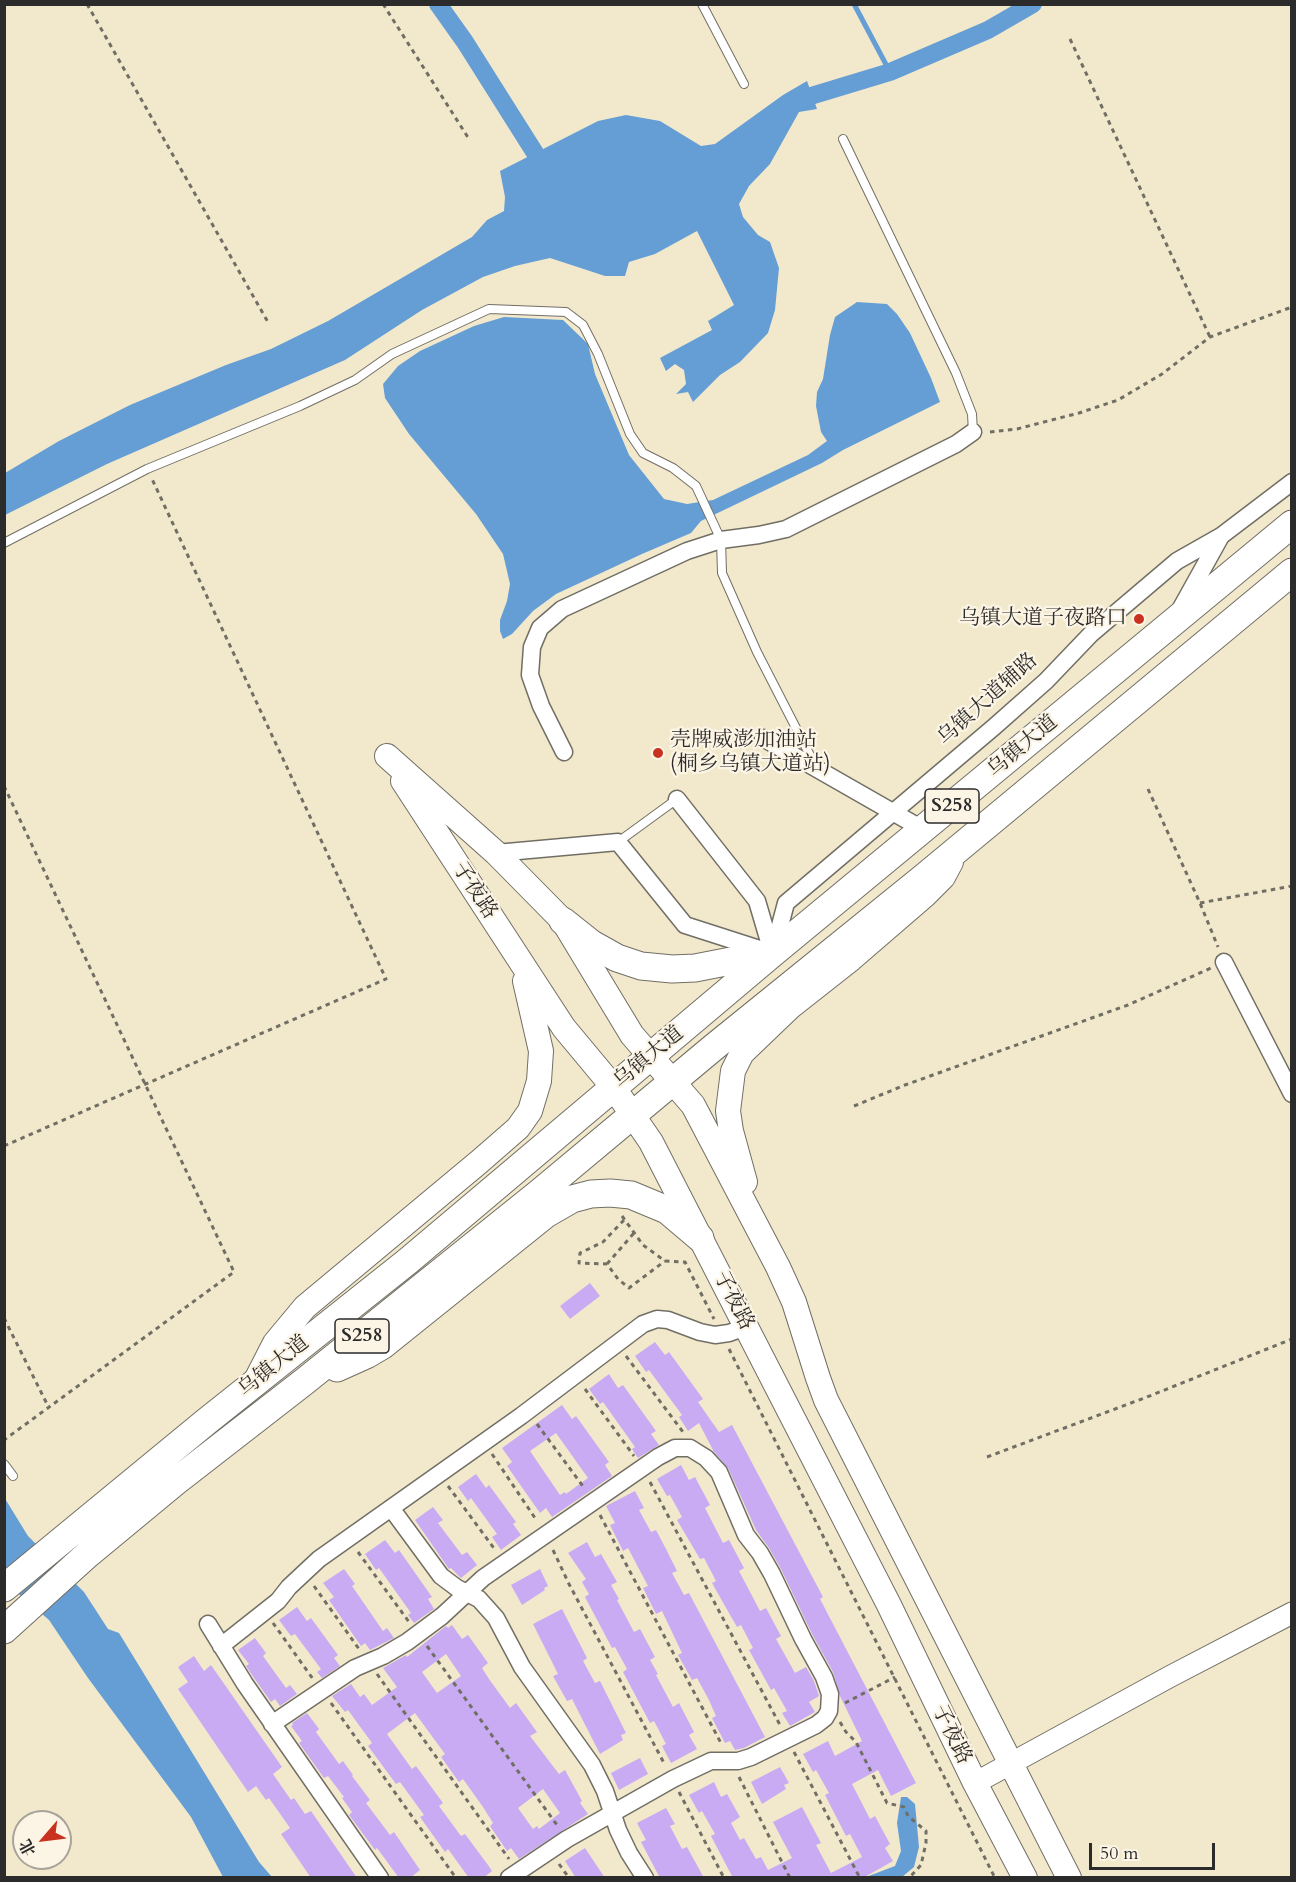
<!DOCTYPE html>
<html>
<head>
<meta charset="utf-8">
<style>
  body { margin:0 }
  #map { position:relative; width:1296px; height:1882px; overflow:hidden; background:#f2e9cd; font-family:Cardo,"Noto Serif SC",serif }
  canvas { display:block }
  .frame { position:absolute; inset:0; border:6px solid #2b2b2b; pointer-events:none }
  .north { position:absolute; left:12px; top:1810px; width:60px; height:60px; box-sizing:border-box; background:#fcf5e5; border:2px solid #a8a49b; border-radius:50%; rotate:242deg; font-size:16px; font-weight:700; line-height:24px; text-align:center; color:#2b2b2b }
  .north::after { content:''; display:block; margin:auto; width:21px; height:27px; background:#c8321e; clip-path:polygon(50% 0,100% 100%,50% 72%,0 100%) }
  .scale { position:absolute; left:1089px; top:1843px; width:126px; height:27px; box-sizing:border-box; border:3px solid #2b2b2b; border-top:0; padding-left:8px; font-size:18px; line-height:21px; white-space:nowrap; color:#2b2b2b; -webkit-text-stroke:4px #fcf5e5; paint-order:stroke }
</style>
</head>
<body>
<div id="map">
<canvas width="1296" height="1882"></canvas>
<div class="frame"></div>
<div class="north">北</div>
<div class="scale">50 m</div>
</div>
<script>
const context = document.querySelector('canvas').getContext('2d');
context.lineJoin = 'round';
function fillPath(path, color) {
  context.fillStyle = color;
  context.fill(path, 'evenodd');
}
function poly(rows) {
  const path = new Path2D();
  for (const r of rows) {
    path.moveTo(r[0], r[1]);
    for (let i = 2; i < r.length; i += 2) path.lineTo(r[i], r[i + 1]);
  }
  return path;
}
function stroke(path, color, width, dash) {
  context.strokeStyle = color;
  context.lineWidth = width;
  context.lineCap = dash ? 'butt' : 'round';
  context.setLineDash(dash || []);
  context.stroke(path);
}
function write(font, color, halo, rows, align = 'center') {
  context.font = font + ' Cardo,"Noto Serif SC",serif';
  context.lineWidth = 4.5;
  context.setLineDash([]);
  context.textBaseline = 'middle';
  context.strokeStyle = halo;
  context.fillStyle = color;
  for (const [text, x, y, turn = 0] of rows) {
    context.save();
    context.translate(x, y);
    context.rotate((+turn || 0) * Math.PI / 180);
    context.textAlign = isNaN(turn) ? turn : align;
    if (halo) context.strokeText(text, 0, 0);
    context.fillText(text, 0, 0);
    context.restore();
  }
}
fillPath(poly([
  [807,81,817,109,799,112,770,164,749,186,739,204,743,217,758,235,770,242,779,268,775,310,768,333,740,362,720,375,693,402,688,392,676,394,686,384,684,370,675,364,666,371,660,358,712,330,708,321,734,305,697,231,655,254,629,262,625,276,605,276,550,258,515,266,483,277,422,310,345,360,107,464,5,515,5,473,59,441,130,405,226,365,271,349,328,321,472,237,487,220,504,211,505,197,500,171,598,121,626,115,660,121,701,146,715,144,783,95],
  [857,302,887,304,897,314,910,333,931,378,940,402,843,450,822,463,701,521,691,533,642,554,556,594,533,611,512,634,503,639,500,631,500,620,507,601,510,584,503,554,476,514,409,434,385,398,383,384,398,366,420,351,474,326,504,317,563,320,588,344,595,374,629,455,664,499,687,504,713,500,808,455,827,441,821,432,816,406,817,392,823,379,830,335,835,317],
  [4,1497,28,1536,84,1592,108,1629,119,1633,259,1862,272,1877,223,1877,191,1817,88,1678,49,1620,5,1582],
  [901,1797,907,1797,915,1804,919,1847,914,1867,902,1877,866,1877,895,1866,901,1851,897,1823]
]), '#659ed4');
stroke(poly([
  [854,4,890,72]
]), '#659ed4', 5);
stroke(poly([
  [438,4,465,42,547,172],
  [791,102,890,72,988,30,1033,4]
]), '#659ed4', 18);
fillPath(poly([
  [590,1283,600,1296,570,1319,560,1306],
  [655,1342,665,1355,669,1352,703,1399,698,1402,719,1432,732,1425,823,1597,820,1599,916,1783,891,1796,878,1770,852,1784,870,1819,875,1816,890,1844,885,1848,893,1861,863,1878,733,1878,711,1836,715,1834,702,1811,699,1813,689,1795,714,1782,721,1797,727,1794,740,1817,731,1823,740,1840,744,1838,756,1859,761,1857,768,1870,792,1858,773,1822,802,1807,821,1843,816,1845,831,1873,862,1857,850,1834,846,1836,825,1795,829,1793,816,1770,813,1772,803,1754,828,1741,835,1756,862,1741,840,1696,833,1672,812,1634,781,1569,769,1548,756,1530,728,1468,714,1452,699,1423,688,1431,679,1417,682,1415,649,1370,646,1372,635,1356],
  [609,1374,618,1388,623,1385,656,1431,651,1434,659,1445,638,1458,632,1449,635,1447,603,1402,600,1404,589,1389],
  [562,1405,572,1419,576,1416,609,1462,605,1465,612,1476,552,1517,546,1508,540,1513,507,1466,512,1462,502,1448],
  [556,1433,588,1478,566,1494,565,1492,560,1495,530,1451],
  [681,1465,689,1480,695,1477,710,1505,705,1508,723,1543,729,1540,744,1568,739,1571,760,1611,766,1608,781,1636,776,1639,795,1673,806,1667,814,1681,819,1696,809,1702,815,1712,790,1726,782,1713,787,1711,774,1688,771,1690,749,1650,753,1648,741,1625,737,1627,721,1599,712,1583,716,1581,704,1558,700,1559,687,1537,677,1520,682,1517,670,1495,667,1496,657,1479],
  [476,1474,486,1488,489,1485,516,1522,513,1524,521,1535,501,1550,492,1537,497,1534,471,1498,468,1501,458,1487],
  [635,1491,644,1508,639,1510,651,1532,656,1530,666,1549,677,1571,672,1573,684,1595,689,1593,765,1737,744,1748,735,1750,730,1741,725,1743,712,1718,716,1716,709,1700,697,1678,692,1680,678,1655,682,1653,662,1611,656,1614,643,1588,648,1586,628,1548,623,1551,610,1525,615,1523,606,1506],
  [433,1507,443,1520,438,1523,462,1555,467,1552,477,1565,461,1578,451,1568,449,1569,415,1520],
  [385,1540,395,1553,399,1550,432,1597,428,1599,434,1609,414,1623,408,1615,411,1613,379,1568,376,1570,365,1554],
  [587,1542,595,1557,601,1554,617,1582,611,1585,619,1599,617,1600,634,1632,640,1629,655,1657,650,1660,658,1674,656,1675,673,1707,679,1703,694,1732,689,1735,697,1749,671,1763,662,1746,666,1744,654,1721,650,1723,623,1672,627,1669,615,1647,612,1648,585,1597,589,1594,582,1582,586,1579,568,1553],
  [344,1569,355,1584,352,1586,383,1631,387,1628,394,1638,370,1650,365,1643,361,1646,329,1600,334,1597,323,1583],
  [540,1569,548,1586,544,1588,545,1590,522,1605,511,1585],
  [297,1607,307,1621,311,1618,338,1655,334,1658,340,1666,322,1678,317,1672,321,1669,295,1634,291,1636,279,1620],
  [562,1609,587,1658,583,1661,595,1683,600,1681,626,1733,621,1735,623,1740,600,1754,572,1699,567,1701,553,1676,558,1674,533,1624],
  [452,1625,462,1639,468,1635,488,1663,482,1668,489,1679,510,1708,516,1703,537,1732,530,1736,559,1774,565,1770,582,1801,580,1803,588,1814,519,1859,511,1848,507,1851,490,1826,493,1823,483,1807,463,1779,459,1782,441,1757,445,1754,415,1713,387,1734,412,1769,416,1766,443,1803,439,1806,461,1836,465,1834,488,1865,492,1871,483,1878,469,1878,448,1849,445,1852,420,1817,424,1815,400,1782,396,1784,368,1746,372,1743,348,1710,345,1712,332,1696,351,1684,360,1697,364,1694,372,1705,397,1687,383,1668,406,1655,407,1657,446,1626,448,1628],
  [446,1654,461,1676,437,1693,422,1672],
  [543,1789,560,1813,539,1829,537,1826,533,1829,518,1808],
  [255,1638,266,1653,263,1656,286,1688,290,1685,297,1694,280,1706,275,1699,271,1702,254,1678,246,1666,249,1664,238,1650],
  [194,1656,204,1671,211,1665,282,1767,273,1774,291,1800,294,1798,305,1814,311,1811,357,1878,311,1878,281,1834,290,1828,269,1798,266,1800,256,1786,248,1792,178,1689,188,1682,178,1667],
  [307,1713,319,1729,316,1732,339,1764,343,1761,353,1775,352,1776,370,1800,366,1803,390,1835,394,1832,420,1870,410,1878,399,1878,377,1848,375,1850,349,1815,352,1812,342,1798,344,1797,328,1776,324,1778,299,1743,302,1741,291,1726,293,1725,292,1723],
  [640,1758,648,1774,619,1790,611,1773],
  [780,1767,789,1783,784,1785,786,1789,762,1804,751,1782],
  [666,1808,675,1824,670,1826,682,1849,687,1847,704,1878,660,1878,641,1842,646,1840,637,1823],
  [585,1848,605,1878,576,1878,565,1861]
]), '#c8abf2');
const service = poly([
  [702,4,744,84],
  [843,139,956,373,972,414,973,432],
  [4,543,147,469,300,406,355,380,392,354,489,309,566,312,583,325,598,354,630,434,643,453,673,468,696,486,721,540,722,573,757,652,815,765],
  [618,842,677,799],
  [4,1464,13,1476]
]);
const minor = poly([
  [1181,608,1221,536],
  [763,738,924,830],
  [564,752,541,706,530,675,532,647,540,628,562,609,687,551,721,540,759,535,786,529,956,444,973,432],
  [677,799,757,901,772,952],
  [496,853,618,842,685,925,766,951],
  [773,952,786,903,994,727,1046,681,1091,634,1177,561,1221,536,1292,482],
  [1224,962,1292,1094],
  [391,1508,441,1576,457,1588,479,1599,496,1618,522,1667,592,1765,605,1791,618,1830,629,1853,645,1878],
  [208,1624,245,1684,380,1878],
  [221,1646,278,1601,289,1587,319,1559,521,1416,643,1324,657,1319,668,1320,700,1332,715,1335,729,1333,746,1327],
  [272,1724,355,1668,383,1656,407,1642,442,1616,483,1578,658,1457,675,1448,690,1448,706,1458,719,1472,746,1535,760,1553,772,1574,803,1639,824,1677,830,1694,829,1711,825,1718,816,1725,751,1757,738,1761,711,1761,673,1779,567,1839,509,1878]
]);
const tertiary = poly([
  [975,1783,1171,1676,1292,1613]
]);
const secondary = poly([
  [387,756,496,853,563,921,632,1035,693,1105,778,1267,794,1302,818,1378,826,1400,1069,1878],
  [403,781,564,1028,614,1088,651,1142,889,1605,975,1783,1025,1878],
  [745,1182,731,1131,728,1111,733,1071,742,1053,790,1007,851,959,924,896,943,877,951,862],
  [255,1382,275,1343,305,1307,479,1162,518,1128,530,1111,539,1081,541,1051,525,981]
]);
const primary = poly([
  [563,921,592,944,617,958,641,966,672,969,695,968,772,953],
  [337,1368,366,1355,383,1345,546,1214,572,1199,591,1194,610,1193,631,1195,667,1210,700,1238],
  [4,1588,207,1421,408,1261,773,953,1292,524],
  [4,1630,88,1554,175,1482,305,1381,539,1193,714,1047,923,878,1292,572]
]);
stroke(service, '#716e64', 10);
stroke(minor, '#716e64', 19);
stroke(tertiary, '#716e64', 23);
stroke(secondary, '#716e64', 26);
stroke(primary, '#716e64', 29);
stroke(poly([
  [87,4,269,324],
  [383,4,469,139],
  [1070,39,1210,337],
  [990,432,1017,429,1079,413,1118,400,1162,374,1210,337,1292,307],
  [4,786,234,1272,4,1440],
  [1148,789,1200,903,1218,947],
  [1200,903,1292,886],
  [854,1106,905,1085,1128,1005,1211,968],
  [4,1146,386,979,152,479],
  [622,1216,643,1245,665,1261,685,1262,714,1319],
  [624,1220,603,1242,580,1253,579,1263,607,1264,618,1279,629,1288,665,1261],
  [607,1264,634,1233],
  [4,1318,49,1408],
  [729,1349,995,1878],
  [626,1356,683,1432],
  [585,1389,634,1456],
  [537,1424,585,1489],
  [492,1454,537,1521],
  [987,1457,1147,1397,1292,1339],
  [650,1482,780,1725],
  [448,1486,496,1551],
  [600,1515,722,1745],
  [553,1550,569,1584,665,1765],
  [358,1552,409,1622],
  [314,1586,359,1649],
  [273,1623,313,1679],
  [427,1646,557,1825],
  [377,1674,509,1859],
  [331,1703,456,1878],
  [845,1703,895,1677],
  [840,1722,846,1732,856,1742,887,1803,904,1807,908,1816,926,1831,926,1843,921,1865,909,1878],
  [794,1752,860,1878],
  [739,1777,790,1878],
  [679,1792,724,1878],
  [559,1864,569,1878]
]), '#716e64', 3, [4.5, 4.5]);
stroke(service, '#fff', 8);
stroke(minor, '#fff', 16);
stroke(tertiary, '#fff', 21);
stroke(secondary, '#fff', 24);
stroke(primary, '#fff', 27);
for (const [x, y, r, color] of [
  [1139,619,6,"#c8321e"],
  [658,753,6,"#c8321e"]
]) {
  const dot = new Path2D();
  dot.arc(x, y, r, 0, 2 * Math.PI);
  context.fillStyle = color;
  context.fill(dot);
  stroke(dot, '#fcf5e5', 2);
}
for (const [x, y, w] of [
  [952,806,54],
  [362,1336,54]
]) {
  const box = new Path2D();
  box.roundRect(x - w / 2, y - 17, w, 34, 4.5);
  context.fillStyle = '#fcf5e5';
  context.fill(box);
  stroke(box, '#2b2b2b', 1.5);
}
write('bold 20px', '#2b2b2b', null, [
  ["S258",952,806],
  ["S258",362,1336]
]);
write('21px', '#2b2b2b', '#fcf5e5', [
  ["乌镇大道子夜路口",1127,619],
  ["壳牌威澎加油站",670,741,"left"],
  ["(桐乡乌镇大道站)",670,765,"left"]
], 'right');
write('21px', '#2b2b2b', '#fcf5e5', [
  ["乌镇大道辅路",988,700,-42],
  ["乌镇大道",1023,747,-40],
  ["子夜路",474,891,57],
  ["乌镇大道",649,1058,-40],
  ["子夜路",733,1301,63],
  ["乌镇大道",274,1367,-39],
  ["子夜路",951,1735,64]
]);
</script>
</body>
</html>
